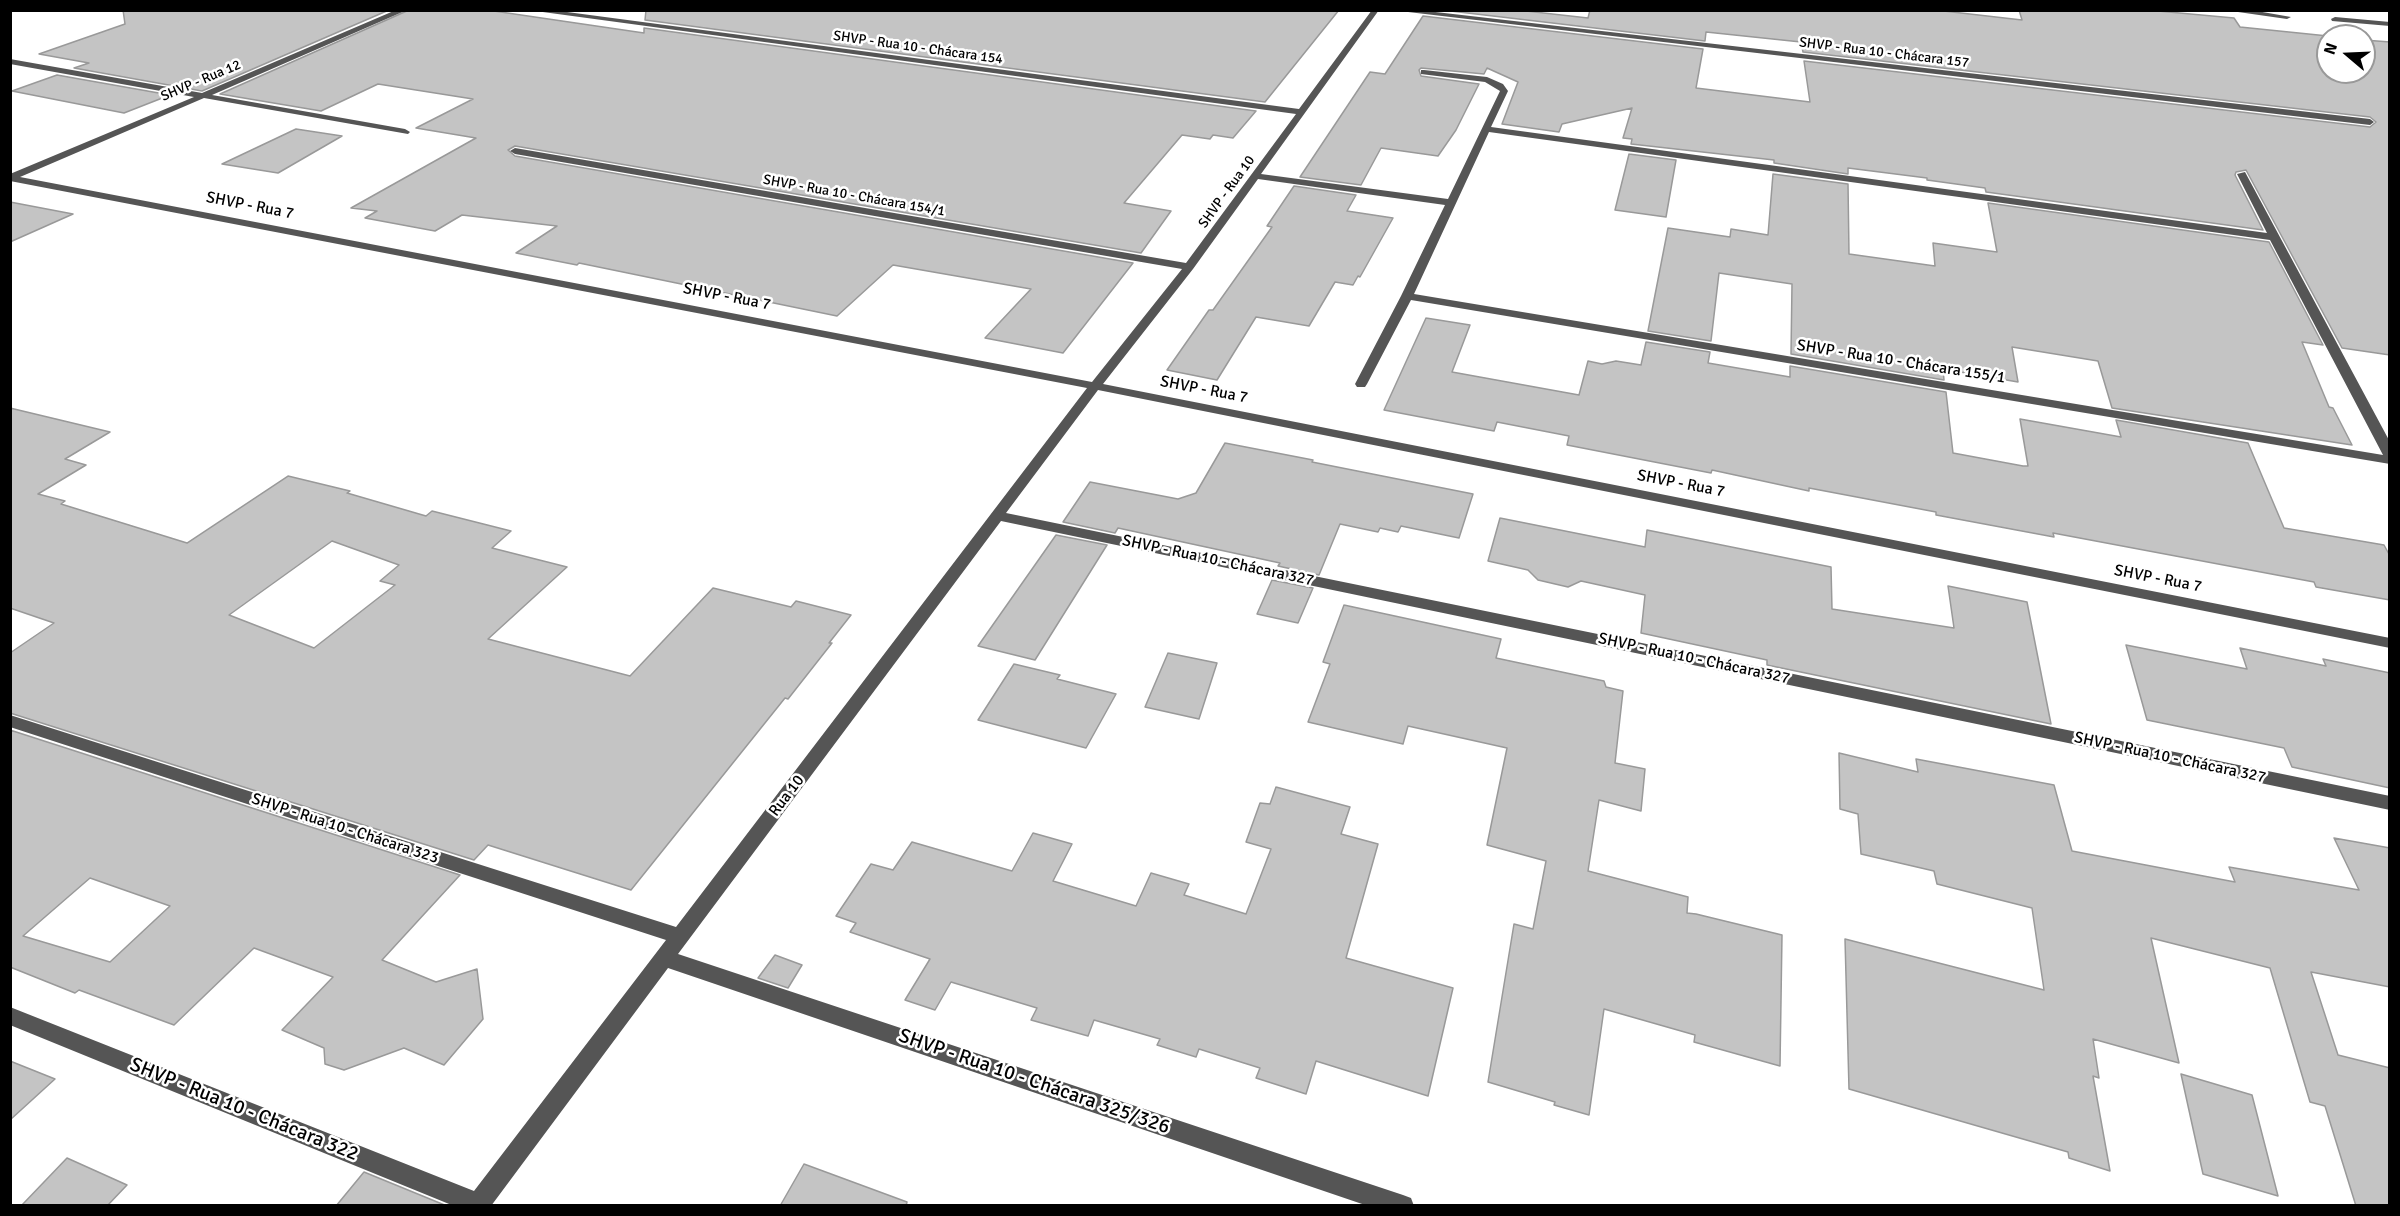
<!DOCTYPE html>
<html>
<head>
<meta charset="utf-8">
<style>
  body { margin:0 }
  #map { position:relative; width:2400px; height:1216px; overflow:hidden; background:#fff; font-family:Signika,sans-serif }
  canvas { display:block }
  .frame { position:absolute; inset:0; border:12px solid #000; pointer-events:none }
  .north { position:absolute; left:2316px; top:24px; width:60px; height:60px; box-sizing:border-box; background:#fff; border:2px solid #999; border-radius:50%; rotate:289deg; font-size:16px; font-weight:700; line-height:24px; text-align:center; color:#000 }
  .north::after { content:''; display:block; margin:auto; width:21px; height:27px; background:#000; clip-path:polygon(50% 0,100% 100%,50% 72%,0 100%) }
</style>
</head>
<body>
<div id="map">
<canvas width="2400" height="1216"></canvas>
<div class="frame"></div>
<div class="north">N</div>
</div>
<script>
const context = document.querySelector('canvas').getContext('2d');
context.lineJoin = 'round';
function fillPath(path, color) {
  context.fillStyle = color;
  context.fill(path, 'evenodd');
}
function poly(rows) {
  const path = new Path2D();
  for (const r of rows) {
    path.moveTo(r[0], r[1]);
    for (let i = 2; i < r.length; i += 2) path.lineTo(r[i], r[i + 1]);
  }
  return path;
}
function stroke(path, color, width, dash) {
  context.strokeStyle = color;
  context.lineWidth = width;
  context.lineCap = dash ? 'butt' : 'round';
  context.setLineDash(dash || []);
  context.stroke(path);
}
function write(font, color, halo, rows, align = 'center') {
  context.font = font + ' Signika,sans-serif';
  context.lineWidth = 5;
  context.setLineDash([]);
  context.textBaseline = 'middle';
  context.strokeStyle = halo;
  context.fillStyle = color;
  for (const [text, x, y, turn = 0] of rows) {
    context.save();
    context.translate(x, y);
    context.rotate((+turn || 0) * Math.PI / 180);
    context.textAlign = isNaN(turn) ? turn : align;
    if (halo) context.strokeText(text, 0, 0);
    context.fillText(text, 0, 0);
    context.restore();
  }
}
const building = poly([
  [123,10,389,10,202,91,74,68,89,63,39,54,125,24,123,10],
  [409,10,487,10,644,33,644,28,1256,111,1233,138,1213,135,1210,139,1182,135,1124,203,1171,211,1141,253,515,146,508,150,515,156,1133,263,1063,353,985,338,1031,289,893,265,837,316,579,263,577,265,516,253,557,226,462,215,435,231,365,218,377,211,351,208,476,138,416,128,473,99,378,84,321,111,220,94,409,10],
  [646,10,1339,10,1265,102,645,20,646,10],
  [1442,10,1517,10,1588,18,1590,10,1935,10,2022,20,2019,10,2147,10,2234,18,2240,27,2328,36,2328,72,2364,72,2364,40,2390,42,2390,355,2342,348,2246,170,2236,172,2235,175,2263,230,1986,192,1985,188,1927,180,1927,178,1848,168,1848,174,1774,163,1774,160,1631,144,1632,139,1623,138,1632,108,1562,124,1559,132,1502,124,1518,82,1487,68,1484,74,1421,68,1419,70,1421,76,1479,84,1456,130,1438,156,1381,148,1361,185,1300,177,1370,72,1385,74,1423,16,1703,49,1696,88,1810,102,1804,61,2370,127,2376,122,2370,117,1803,52,1801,42,1706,32,1705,41,1442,10],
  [57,75,170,95,124,113,12,91,57,75],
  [296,129,342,136,278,173,222,164,296,129],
  [1629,154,1676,160,1666,217,1615,210,1629,154],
  [1773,174,1848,184,1849,254,1935,266,1933,243,1997,252,1988,203,2269,242,2323,345,2302,342,2329,407,2333,408,2352,445,2112,408,2098,361,2012,347,2018,382,1943,369,1944,380,1791,354,1792,284,1719,273,1711,341,1648,331,1668,228,1730,237,1731,229,1768,235,1773,174],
  [1294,186,1356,195,1347,211,1393,218,1360,277,1358,276,1353,285,1335,282,1309,326,1256,317,1217,380,1167,370,1209,310,1213,310,1272,227,1267,226,1294,186],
  [10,202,73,214,10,242,10,202],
  [1426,318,1470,325,1452,372,1579,395,1588,361,1602,364,1616,361,1641,365,1646,342,1710,352,1708,363,1790,377,1790,366,1946,392,1953,453,2023,466,2028,466,2020,419,2121,437,2116,420,2248,443,2284,528,2384,545,2390,556,2390,600,2316,587,2314,582,2053,533,2054,537,1936,515,1936,512,1809,488,1809,491,1712,470,1711,473,1567,445,1569,436,1497,422,1494,431,1384,410,1426,318],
  [10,408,110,432,65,459,86,465,38,494,65,501,61,504,187,543,288,476,350,491,347,493,426,516,432,511,511,531,492,548,567,567,488,639,630,676,713,588,791,607,796,601,851,615,829,643,832,643,788,699,785,698,631,890,488,845,474,860,10,713,10,653,54,623,10,608,10,408],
  [332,541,399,565,380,581,395,585,314,648,229,615,332,541],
  [1225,443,1313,460,1312,462,1473,494,1459,538,1401,526,1398,532,1380,528,1378,532,1340,524,1319,575,1278,566,1280,563,1118,528,1115,533,1063,522,1090,482,1178,499,1196,493,1225,443],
  [1500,518,1645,547,1647,530,1831,567,1832,609,1954,628,1948,586,2027,602,2051,724,1767,665,1767,660,1641,633,1645,595,1581,581,1568,587,1538,580,1528,570,1488,561,1500,518],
  [1056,535,1107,545,1035,660,978,646,1056,535],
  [1272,580,1313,588,1298,623,1257,614,1272,580],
  [1344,605,1501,639,1496,658,1604,681,1606,687,1623,691,1615,763,1645,769,1641,811,1599,800,1588,871,1688,897,1687,913,1696,914,1782,935,1780,1066,1694,1042,1695,1035,1604,1009,1589,1115,1554,1105,1555,1102,1488,1082,1514,924,1533,929,1546,861,1487,845,1507,748,1408,726,1403,744,1308,722,1330,664,1323,662,1344,605],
  [2126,645,2247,669,2240,648,2326,666,2323,659,2390,673,2390,788,2292,767,2284,748,2147,720,2126,645],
  [1168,653,1217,663,1199,719,1145,707,1168,653],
  [1014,664,1060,675,1057,679,1116,694,1086,748,978,720,1014,664],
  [10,730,460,875,382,960,436,982,477,969,483,1019,444,1065,404,1048,344,1070,325,1064,324,1048,282,1030,333,977,254,948,174,1025,79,990,75,993,10,967,10,730],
  [90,878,170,906,110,962,23,936,90,878],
  [1839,753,1918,772,1916,759,2054,785,2072,851,2235,882,2229,867,2359,890,2334,838,2390,848,2390,987,2311,972,2338,1055,2390,1068,2390,1206,2356,1206,2325,1106,2310,1102,2270,968,2151,938,2179,1063,2093,1039,2099,1078,2093,1076,2110,1171,2069,1158,2068,1152,1849,1089,1845,939,2044,990,2032,908,1937,884,1934,871,1861,854,1858,814,1840,809,1839,753],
  [1276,787,1350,807,1341,834,1378,844,1346,958,1453,988,1428,1096,1316,1061,1306,1094,1256,1078,1260,1068,1199,1049,1196,1057,1157,1045,1160,1039,1094,1020,1088,1036,1031,1020,1037,1008,951,982,935,1010,905,1000,930,959,850,932,856,923,836,916,871,864,893,870,912,842,1012,871,1033,833,1072,844,1053,881,1136,906,1151,873,1189,884,1184,895,1246,914,1271,849,1246,842,1260,803,1270,804,1276,787],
  [775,955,802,965,788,988,758,978,775,955],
  [10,1061,55,1079,10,1120,10,1061],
  [2181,1074,2252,1095,2278,1196,2203,1174,2181,1074],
  [67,1158,127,1185,107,1206,21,1206,67,1158],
  [804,1164,907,1202,906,1206,780,1206,804,1164],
  [364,1172,447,1206,336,1206,364,1172]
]);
fillPath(building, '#c4c4c4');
stroke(building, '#999', 1.5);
fillPath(poly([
  [396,10,407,10,212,95,405,129,410,132,408,134,204,98,20,177,1092,382,1182,269,515,154,510,151,515,148,1186,263,1296,114,528,10,552,10,1299,109,1372,10,1379,10,1261,174,1448,199,1500,91,1485,82,1421,74,1421,70,1424,70,1487,77,1503,84,1508,91,1491,127,2267,233,2237,174,2245,172,2390,442,2390,464,1411,300,1367,384,1365,387,1357,387,1355,384,1401,296,1445,205,1258,179,1193,269,1103,384,2390,638,2390,648,1098,390,1006,513,2390,796,2390,810,1001,521,678,954,1403,1195,1411,1198,1414,1206,1368,1206,668,968,491,1206,454,1206,10,1025,10,1007,474,1191,666,940,10,727,10,715,676,927,1087,388,10,181,10,174,194,97,10,64,10,59,202,93,396,10],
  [1489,132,2270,240,2383,455,1414,294,1489,132],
  [1391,10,1418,10,2370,119,2374,122,2370,125,1391,10],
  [2224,10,2251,10,2291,17,2287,19,2224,10],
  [2335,17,2390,22,2390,26,2332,21,2331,19,2335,17]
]), '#555');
write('14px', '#000', '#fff', [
  ["SHVP - Rua 10 - Chácara 154",918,48,8],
  ["SHVP - Rua 10 - Chácara 157",1884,53,7],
  ["SHVP - Rua 12",201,81,-23],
  ["SHVP - Rua 10",1227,192,-54],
  ["SHVP - Rua 10 - Chácara 154/1",854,196,10]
]);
write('16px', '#000', '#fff', [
  ["SHVP - Rua 7",250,206,11],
  ["SHVP - Rua 7",727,297,11],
  ["SHVP - Rua 10 - Chácara 155/1",1901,362,9],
  ["SHVP - Rua 7",1204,390,11],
  ["SHVP - Rua 7",1681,484,11],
  ["SHVP - Rua 10 - Chácara 327",1218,561,12],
  ["SHVP - Rua 7",2158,579,11],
  ["SHVP - Rua 10 - Chácara 327",1694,659,12],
  ["SHVP - Rua 10 - Chácara 327",2170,758,12],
  ["Rua 10",787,796,-53],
  ["SHVP - Rua 10 - Chácara 323",345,829,18]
]);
write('20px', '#000', '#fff', [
  ["SHVP - Rua 10 - Chácara 325/326",1034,1082,19],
  ["SHVP - Rua 10 - Chácara 322",244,1110,22]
]);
</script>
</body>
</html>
